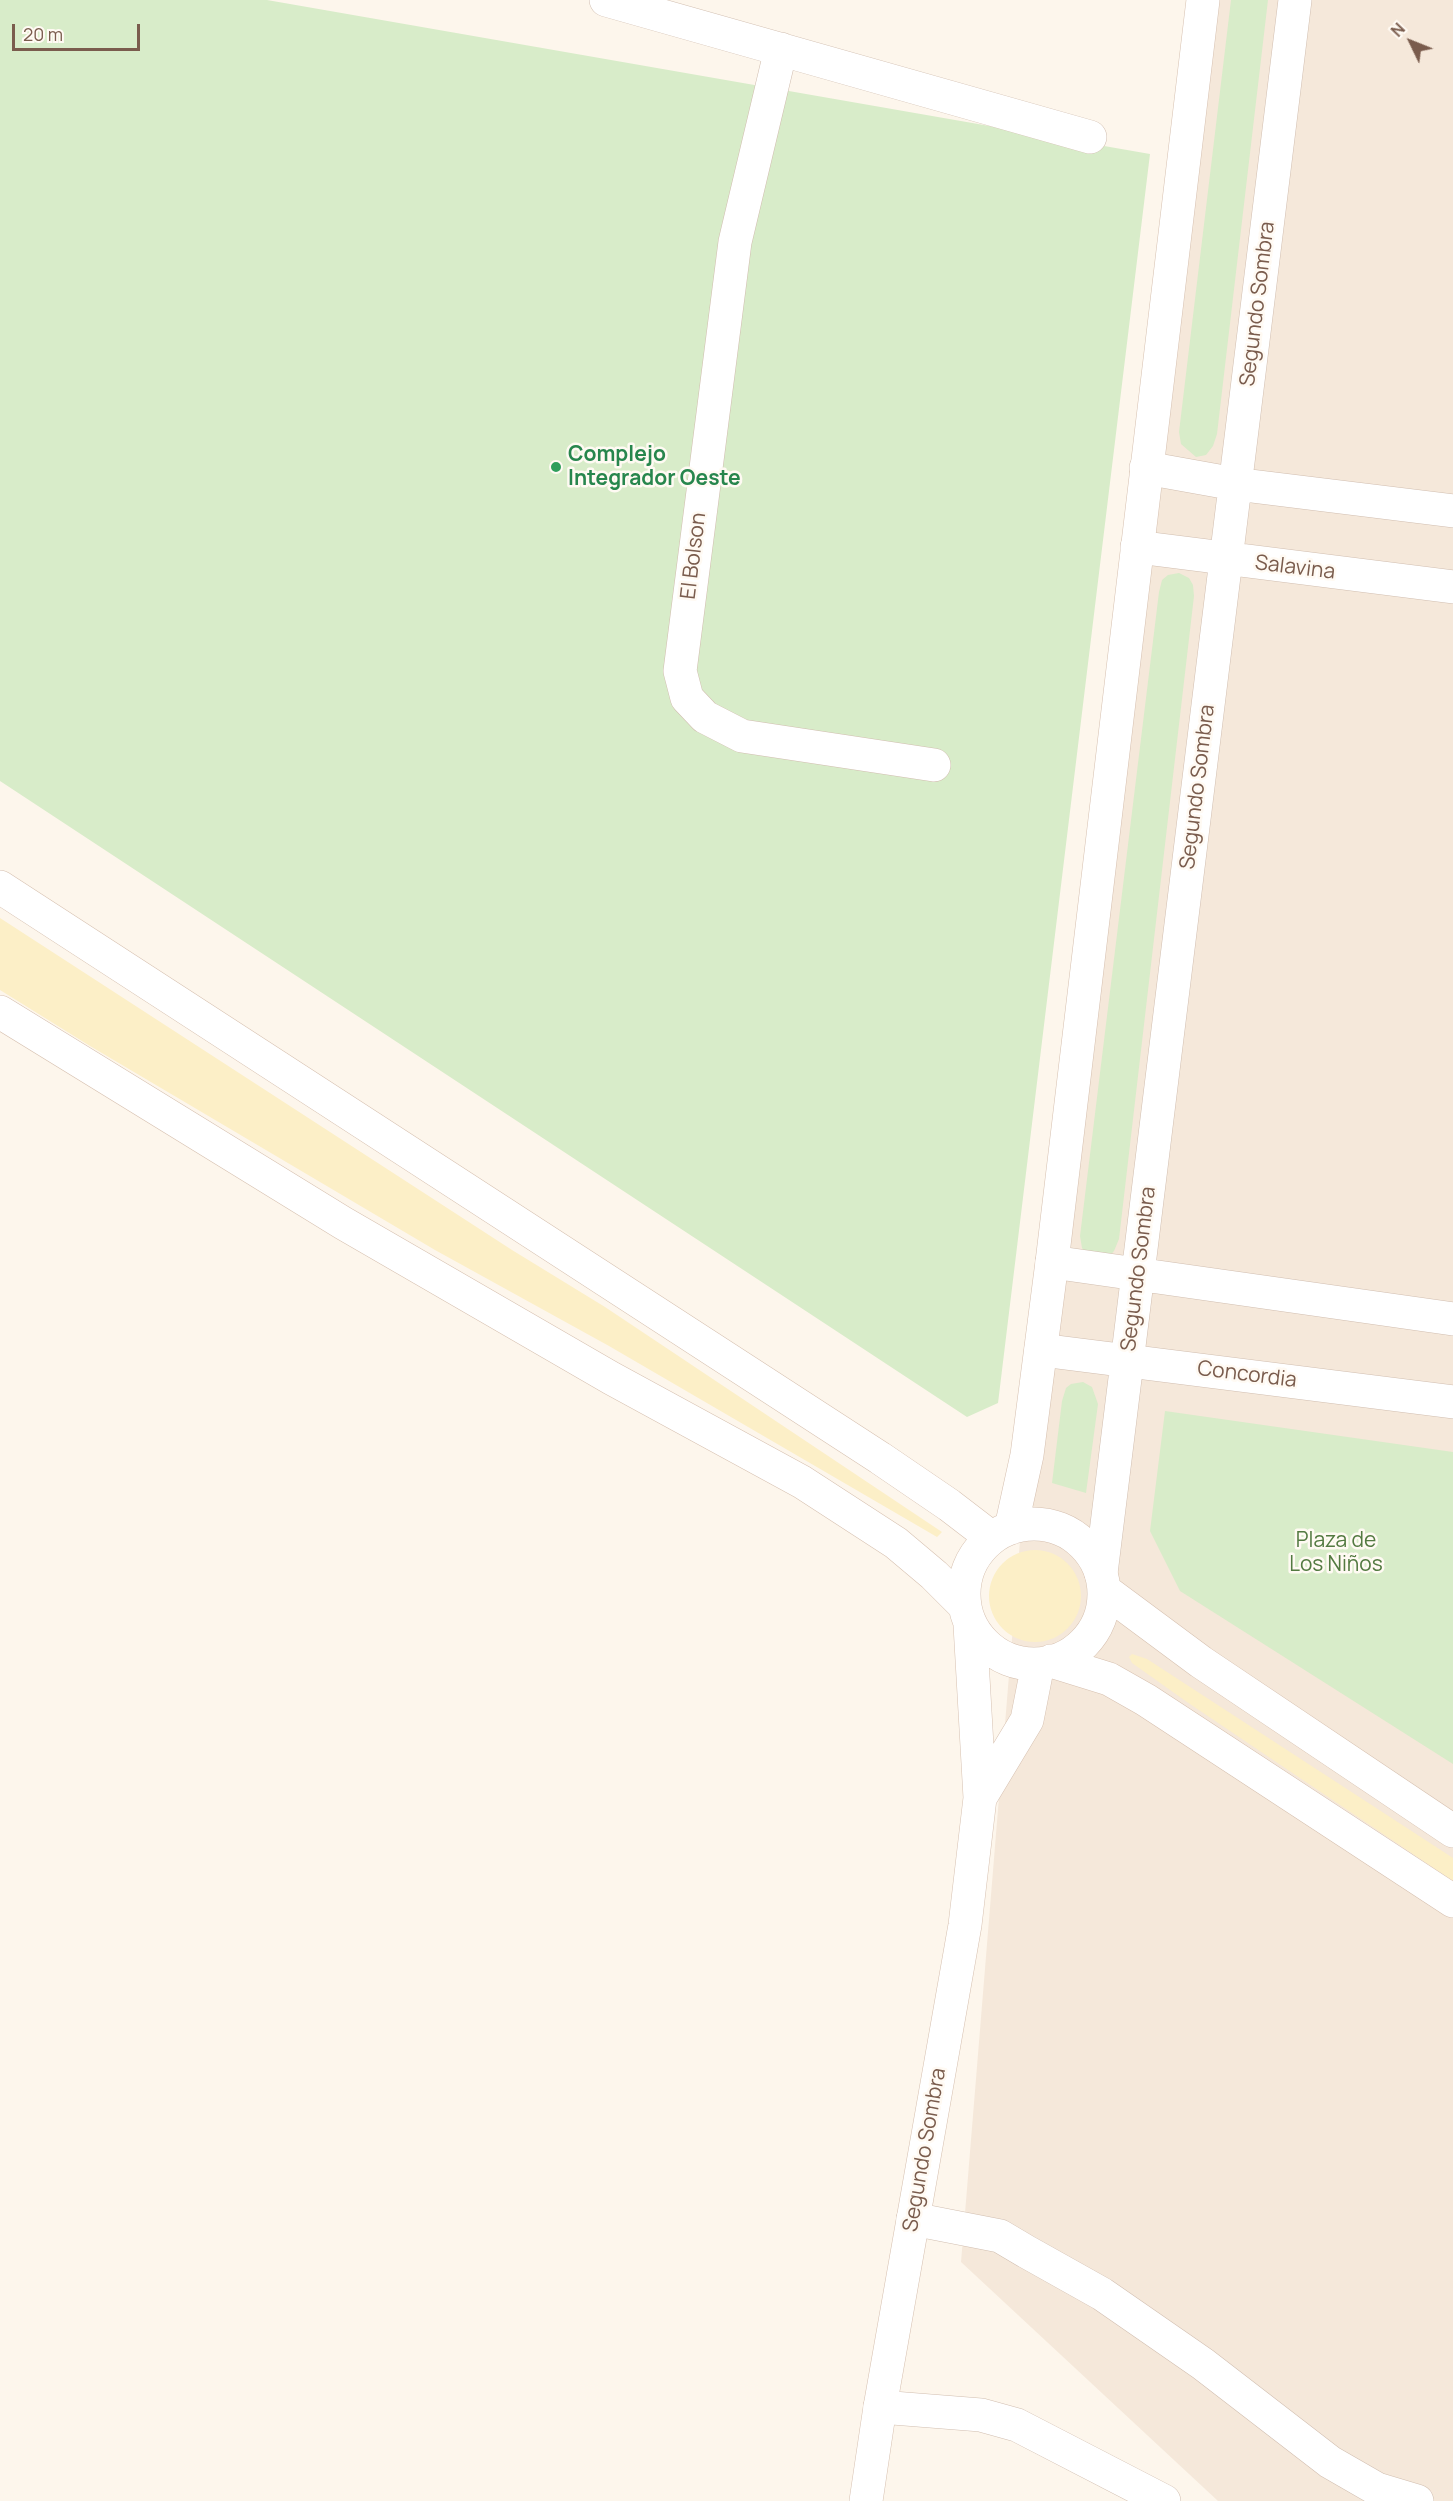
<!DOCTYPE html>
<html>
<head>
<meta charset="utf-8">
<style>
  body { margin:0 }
  #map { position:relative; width:1453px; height:2501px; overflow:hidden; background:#fdf6ec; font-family:Manrope,sans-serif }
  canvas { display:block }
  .north { position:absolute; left:1381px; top:12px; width:60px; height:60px; -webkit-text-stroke:4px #fffaf3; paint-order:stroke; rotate:313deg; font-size:16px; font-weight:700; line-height:24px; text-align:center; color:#7a5c4d }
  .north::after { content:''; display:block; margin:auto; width:21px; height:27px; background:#7a5c4d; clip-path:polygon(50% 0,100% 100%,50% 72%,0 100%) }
  .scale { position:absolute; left:12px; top:24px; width:128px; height:27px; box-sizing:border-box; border:3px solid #7a5c4d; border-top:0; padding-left:8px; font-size:18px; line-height:21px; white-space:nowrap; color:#7a5c4d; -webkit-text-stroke:4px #fffaf3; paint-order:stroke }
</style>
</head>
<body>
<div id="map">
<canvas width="1453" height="2501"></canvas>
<div class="north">N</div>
<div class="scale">20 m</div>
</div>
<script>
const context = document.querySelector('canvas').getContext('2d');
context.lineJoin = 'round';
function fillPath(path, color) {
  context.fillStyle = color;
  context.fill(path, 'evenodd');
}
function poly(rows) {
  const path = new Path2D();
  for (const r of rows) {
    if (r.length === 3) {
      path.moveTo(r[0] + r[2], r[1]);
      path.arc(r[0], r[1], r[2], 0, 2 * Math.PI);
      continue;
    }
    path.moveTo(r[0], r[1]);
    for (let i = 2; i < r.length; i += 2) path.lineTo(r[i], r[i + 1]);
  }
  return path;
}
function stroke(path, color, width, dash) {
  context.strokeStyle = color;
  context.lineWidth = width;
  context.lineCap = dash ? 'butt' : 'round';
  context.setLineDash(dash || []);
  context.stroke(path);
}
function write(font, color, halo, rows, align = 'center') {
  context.font = font + ' Manrope,sans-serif';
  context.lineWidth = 5;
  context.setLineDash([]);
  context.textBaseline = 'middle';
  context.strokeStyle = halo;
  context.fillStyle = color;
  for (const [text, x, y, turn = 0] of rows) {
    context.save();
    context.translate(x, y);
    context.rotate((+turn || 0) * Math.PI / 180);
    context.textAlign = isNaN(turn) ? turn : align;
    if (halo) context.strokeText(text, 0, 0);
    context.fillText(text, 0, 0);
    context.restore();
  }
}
fillPath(poly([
  [1203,0,1453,0,1453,2501,1218,2501,961,2262,1027,1455]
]), '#f5e8da');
fillPath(poly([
  [0,0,267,0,1150,154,998,1403,967,1417,0,781],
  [1231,0,1268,0,1217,434,1213,446,1206,455,1196,457,1181,444,1179,432],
  [1179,573,1189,578,1193,585,1194,596,1119,1239,1114,1251,1107,1259,1088,1256,1082,1248,1080,1236,1159,592,1162,580,1168,575],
  [1083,1382,1092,1387,1098,1404,1086,1493,1052,1483,1062,1401,1066,1388,1071,1384],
  [1165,1411,1453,1452,1453,1764,1180,1591,1150,1531]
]), '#d8ecc9');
fillPath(poly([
  [0,918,512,1250,605,1307,942,1532,937,1537,609,1346,435,1250,90,1046,0,990],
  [1035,1596,46],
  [1132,1654,1147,1659,1453,1858,1453,1881,1187,1702,1132,1663,1129,1657]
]), '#fcefc7');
const street = poly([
  [606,0,1090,137],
  [781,49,735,242,680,671,687,698,705,717,742,736,934,765],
  [1146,468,1235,484,1453,511],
  [1137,547,1453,587],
  [1052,1262,1453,1319],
  [1041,1350,1453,1402],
  [1101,1573,1295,0],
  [913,2219,1000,2236,1027,2252,1102,2294,1203,2364,1330,2462,1377,2489,1417,2501],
  [880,2407,981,2415,1017,2425,1164,2501]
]);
const secondary = poly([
  [0,887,880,1458,949,1505,992,1538],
  [0,1012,343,1223,611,1378,802,1482,896,1543,934,1575,964,1605],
  [1034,1594,70],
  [1011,1528,1027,1455,1052,1262,1203,0],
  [1104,1590,1201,1662,1453,1831],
  [1051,1661,1109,1679,1146,1700,1453,1901],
  [980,1798,1027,1720,1038,1664],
  [866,2501,880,2407,965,1925,980,1798,970,1625]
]);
stroke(street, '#d1beb0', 34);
stroke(secondary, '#d6c0b0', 34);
stroke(street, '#fff', 33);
stroke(secondary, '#fff', 33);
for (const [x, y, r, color] of [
  [556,467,6,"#2e9e5b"]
]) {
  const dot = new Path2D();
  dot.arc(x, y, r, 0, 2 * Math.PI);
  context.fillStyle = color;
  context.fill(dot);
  stroke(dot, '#fffaf3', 2);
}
write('21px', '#7a5c4d', '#fffaf3', [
  ["Segundo Sombra",1258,304,-83],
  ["El Bolson",694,556,-83],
  ["Salavina",1295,568,7],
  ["Segundo Sombra",1198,787,-83],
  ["Segundo Sombra",1139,1269,-83],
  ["Concordia",1247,1375,7],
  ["Segundo Sombra",925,2150,-80]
]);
write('bold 21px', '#27864d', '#fffaf3', [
  ["Complejo",568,455],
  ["Integrador Oeste",568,479]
], 'left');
write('21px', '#537a41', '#fffaf3', [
  ["Plaza de",1336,1541],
  ["Los Niños",1336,1565]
]);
</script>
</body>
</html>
